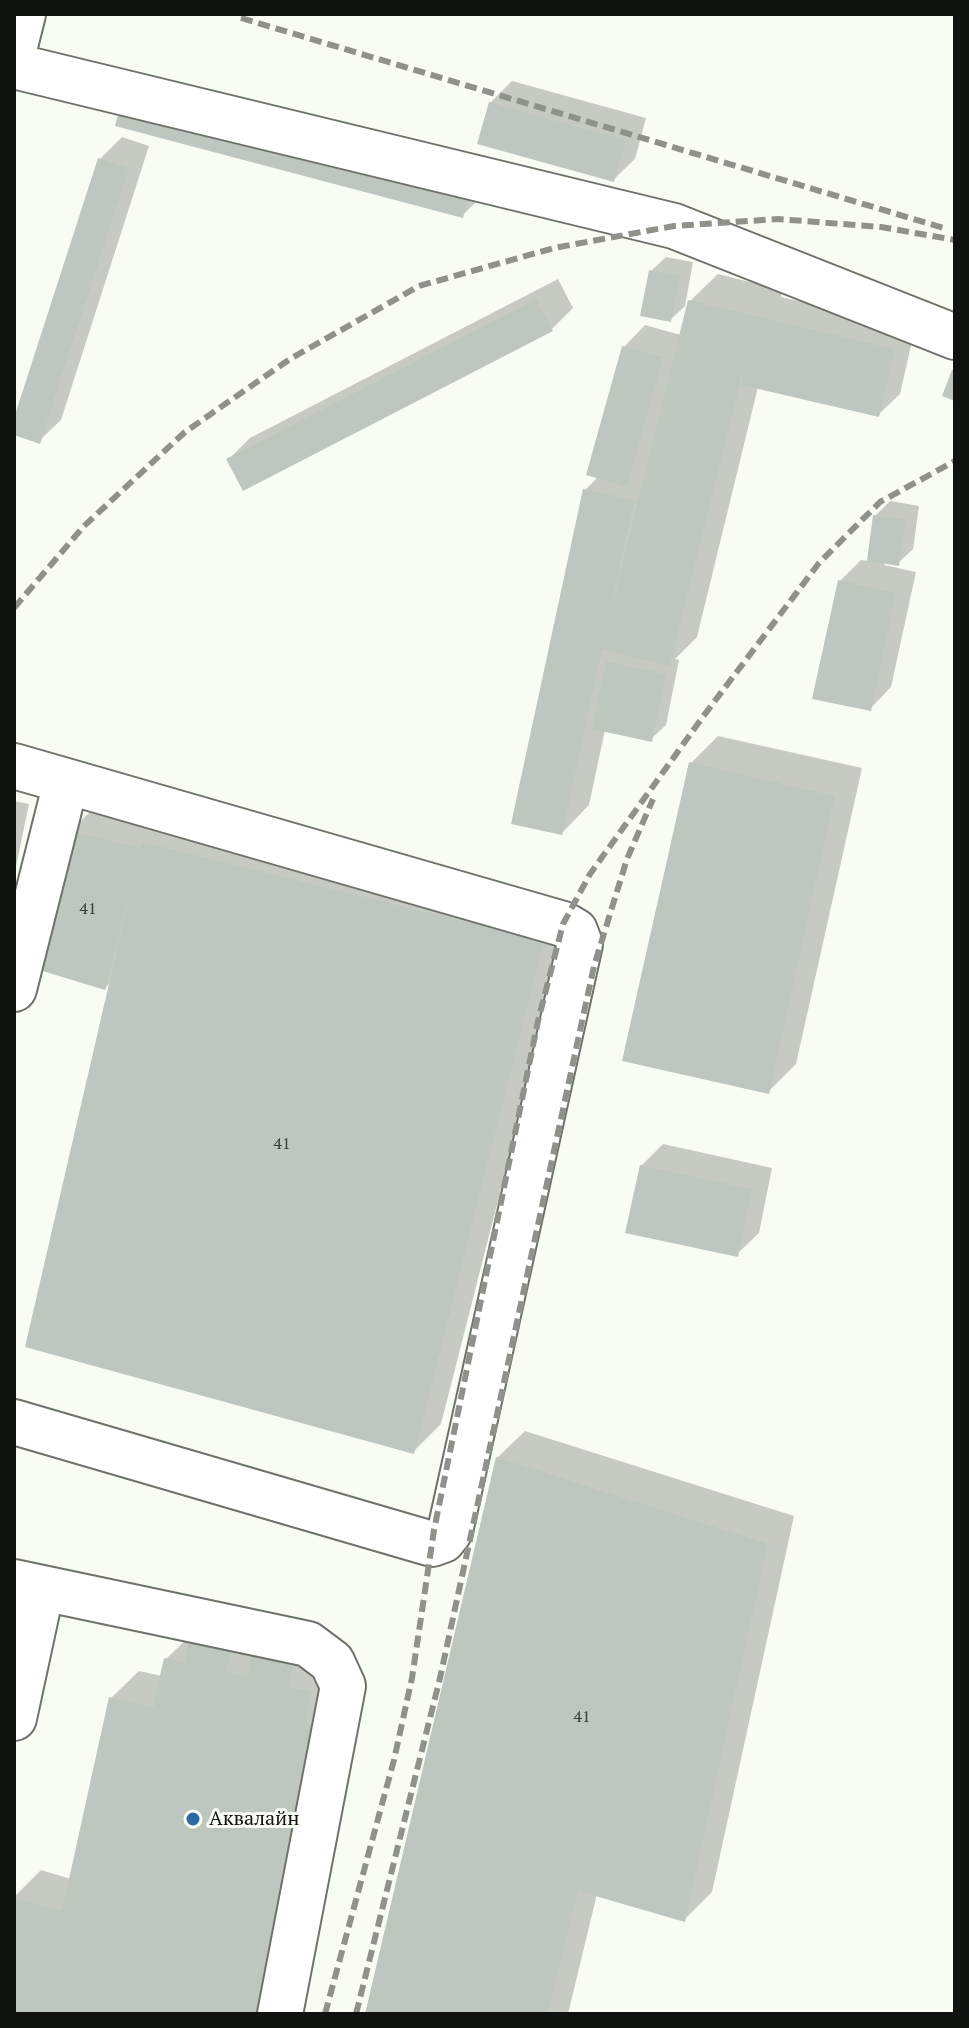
<!DOCTYPE html>
<html>
<head>
<meta charset="utf-8">
<style>
  body { margin:0 }
  #map { position:relative; width:969px; height:2028px; overflow:hidden; background:#f8fdf3; font-family:"PT Serif",serif }
  canvas { display:block }
  .frame { position:absolute; inset:0; border:16px solid #10120f; pointer-events:none }
</style>
</head>
<body>
<div id="map">
<canvas width="969" height="2028"></canvas>
<div class="frame"></div>
</div>
<script>
const context = document.querySelector('canvas').getContext('2d');
context.lineJoin = 'round';
function fillPath(path, color) {
  context.fillStyle = color;
  context.fill(path, 'evenodd');
}
function poly(rows) {
  const path = new Path2D();
  for (const r of rows) {
    path.moveTo(r[0], r[1]);
    for (let i = 2; i < r.length; i += 2) path.lineTo(r[i], r[i + 1]);
  }
  return path;
}
function stroke(path, color, width, dash) {
  context.strokeStyle = color;
  context.lineWidth = width;
  context.lineCap = dash ? 'butt' : 'round';
  context.setLineDash(dash || []);
  context.stroke(path);
}
function write(font, color, halo, rows, align = 'center') {
  context.font = font + ' "PT Serif",serif';
  context.lineWidth = 6;
  context.setLineDash([]);
  context.textBaseline = 'middle';
  context.strokeStyle = halo;
  context.fillStyle = color;
  for (const [text, x, y, turn = 0] of rows) {
    context.save();
    context.translate(x, y);
    context.rotate((+turn || 0) * Math.PI / 180);
    context.textAlign = isNaN(turn) ? turn : align;
    if (halo) context.strokeText(text, 0, 0);
    context.fillText(text, 0, 0);
    context.restore();
  }
}
fillPath(poly([
  [146,74,491,166,484,194,462,216,125,96],
  [512,81,646,118,635,159,613,180,490,103],
  [122,137,149,146,61,420,39,441,14,433,14,424,100,159],
  [666,257,693,262,685,306,670,320,651,271],
  [718,274,782,290,781,297,915,328,900,394,878,415,758,387,697,637,675,659,679,660,666,725,651,739,605,730,589,805,562,833,585,490,598,477,624,347,645,325,681,335,690,301],
  [558,279,573,308,551,330,229,459,250,438],
  [890,501,919,506,913,549,898,563,885,561,884,565,916,572,891,687,870,709,840,581,861,560,868,561,875,516],
  [718,736,862,768,796,1064,768,1092,691,763],
  [14,801,29,804,14,876],
  [92,810,571,914,441,1424,414,1451,112,981,105,988,70,831],
  [663,1144,772,1168,759,1233,737,1254,641,1166],
  [525,1431,794,1516,712,1892,685,1919,597,1894,568,2014,367,2014,497,1458],
  [194,1632,339,1664,281,2014,14,2014,14,1897,41,1870,71,1879,111,1698,139,1671,162,1676,166,1659]
]), '#0003');
fillPath(poly([
  [123,95,471,187,463,218,115,126],
  [489,102,626,140,614,182,477,144],
  [98,158,129,168,40,444,14,435,14,418],
  [649,270,680,276,671,322,640,316],
  [536,299,553,331,243,491,226,459],
  [688,300,895,349,879,417,741,385,743,371,670,666,602,650,562,835,511,824,583,489,634,500,609,618],
  [622,346,663,357,627,487,586,475],
  [952,370,955,371,955,401,942,396],
  [873,515,906,520,899,566,867,561],
  [838,580,896,593,871,711,812,699],
  [606,661,666,674,652,742,592,729],
  [689,762,835,796,769,1094,622,1061],
  [69,830,140,848,142,842,544,941,414,1454,25,1347,133,880,105,990,36,969],
  [640,1165,752,1189,738,1257,625,1233],
  [496,1457,768,1544,685,1922,578,1891,548,2014,365,2014],
  [190,1638,232,1647,226,1672,247,1677,253,1651,294,1661,289,1687,312,1692,305,1723,324,1727,260,2014,14,2014,14,1898,62,1911,109,1697,153,1707,164,1658,184,1663]
]), '#bdc6bf');
const minor = poly([
  [14,50,23,14],
  [14,66,674,226,955,337],
  [14,766,563,924,575,931,580,944,450,1531,443,1540,432,1544,14,1422],
  [14,989,66,782],
  [14,1582,308,1644,332,1662,343,1686,280,2014],
  [14,1718,42,1588]
]);
stroke(minor, '#6e736a', 48);
stroke(minor, '#fff', 44);
stroke(poly([
  [241,18,947,229],
  [14,608,84,526,185,432,290,359,419,286,554,248,674,226,778,219,881,227,955,240],
  [325,2014,394,1760,412,1678,434,1530,538,1021,563,924,590,874,702,718,819,563,880,502,955,461],
  [356,2014,440,1678,594,966,627,859,653,799]
]), '#8e928b', 6, [12, 6]);
for (const [x, y, r, color] of [
  [193,1819,8,"#2d69a0"]
]) {
  const dot = new Path2D();
  dot.arc(x, y, r, 0, 2 * Math.PI);
  context.fillStyle = color;
  context.fill(dot);
  stroke(dot, '#f8fdf3', 3);
}
write('16px', '#3b3f3b', null, [
  ["41",88,909],
  ["41",282,1144],
  ["41",582,1717]
]);
write('20px', '#10120f', '#f8fdf3', [
  ["Аквалайн",209,1819]
], 'left');
</script>
</body>
</html>
